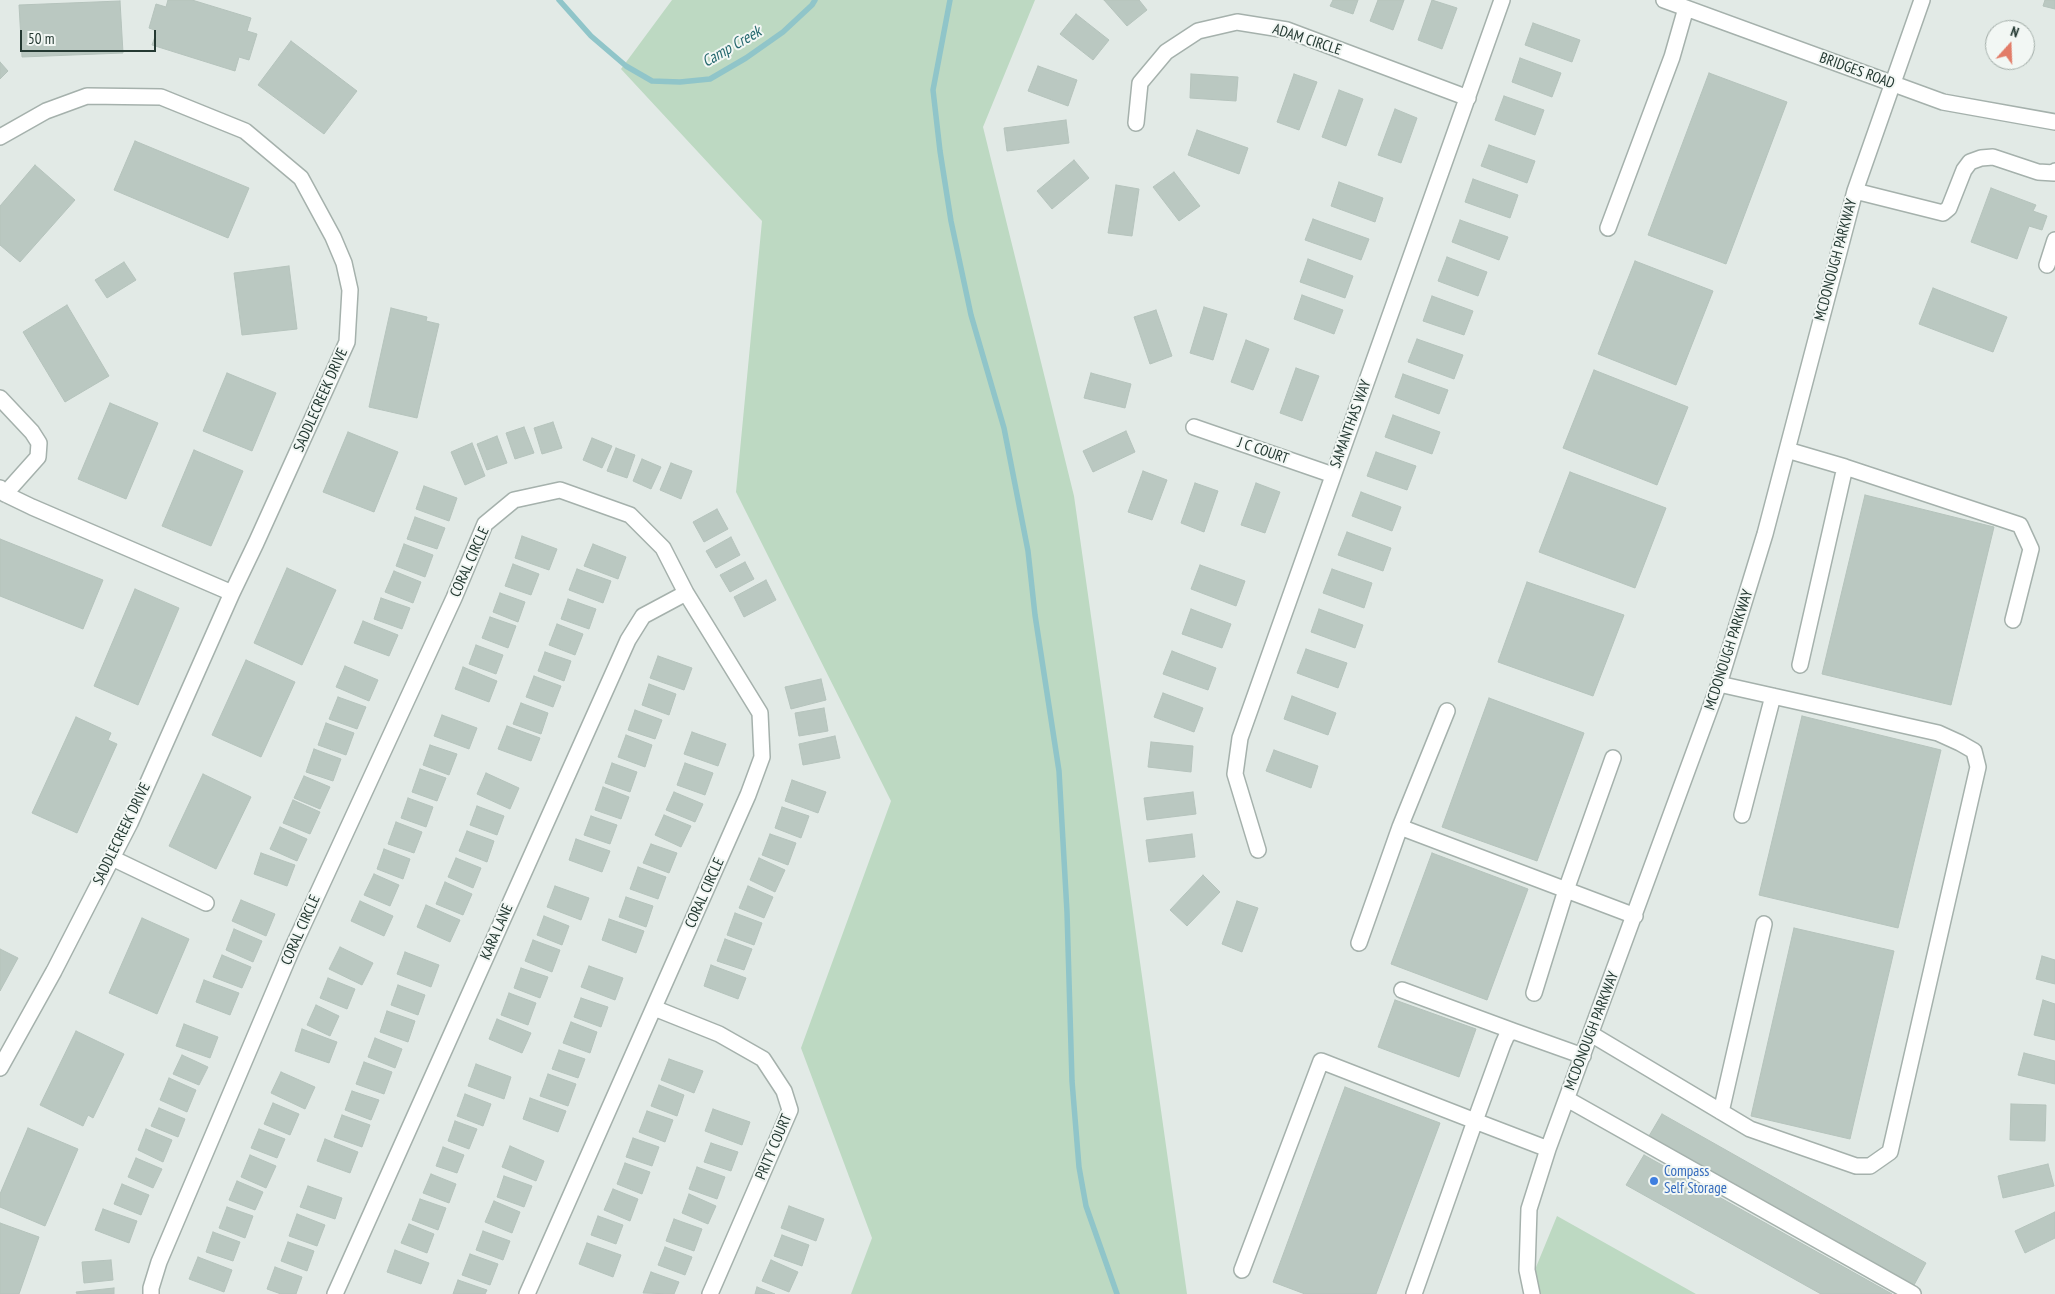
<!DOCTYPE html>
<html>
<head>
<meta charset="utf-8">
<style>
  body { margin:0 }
  #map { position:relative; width:2055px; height:1294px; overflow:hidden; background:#e2eae6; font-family:"PT Sans Narrow",sans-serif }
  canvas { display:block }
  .north { position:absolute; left:1985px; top:20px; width:50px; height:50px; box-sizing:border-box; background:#f2f7f4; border:1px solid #a0aba6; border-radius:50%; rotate:20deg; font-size:14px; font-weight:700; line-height:20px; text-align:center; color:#243932 }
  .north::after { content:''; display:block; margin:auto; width:18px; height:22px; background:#e27c68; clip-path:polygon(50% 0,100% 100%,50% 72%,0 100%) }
  .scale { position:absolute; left:20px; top:30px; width:136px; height:22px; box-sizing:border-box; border:2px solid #243932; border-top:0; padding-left:6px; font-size:15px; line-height:18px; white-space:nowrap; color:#243932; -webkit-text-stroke:4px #f2f7f4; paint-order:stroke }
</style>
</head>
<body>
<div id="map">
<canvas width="2055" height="1294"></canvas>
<div class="north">N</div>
<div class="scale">50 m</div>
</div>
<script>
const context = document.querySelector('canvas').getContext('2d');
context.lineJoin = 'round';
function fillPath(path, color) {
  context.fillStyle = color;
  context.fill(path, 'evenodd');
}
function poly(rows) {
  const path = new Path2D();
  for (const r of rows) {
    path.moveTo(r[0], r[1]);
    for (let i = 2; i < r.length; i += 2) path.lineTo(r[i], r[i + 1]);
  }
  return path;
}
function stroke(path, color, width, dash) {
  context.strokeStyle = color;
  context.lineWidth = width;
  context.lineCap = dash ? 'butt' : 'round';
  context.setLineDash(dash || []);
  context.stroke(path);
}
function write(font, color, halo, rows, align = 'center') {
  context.font = font + ' "PT Sans Narrow",sans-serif';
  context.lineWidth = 4;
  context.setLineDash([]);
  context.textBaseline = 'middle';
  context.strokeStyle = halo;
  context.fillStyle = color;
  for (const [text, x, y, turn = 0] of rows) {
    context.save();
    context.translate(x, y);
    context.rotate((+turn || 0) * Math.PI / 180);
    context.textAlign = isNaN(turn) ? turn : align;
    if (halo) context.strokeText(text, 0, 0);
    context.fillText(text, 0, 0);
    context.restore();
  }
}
fillPath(poly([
  [672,0,1035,0,983,127,1074,496,1187,1294,851,1294,872,1238,801,1048,891,801,736,492,762,221,621,69],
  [1557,1216,1696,1294,1525,1294]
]), '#bdd9c2');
stroke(poly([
  [559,0,591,36,626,66,652,81,680,82,710,79,746,58,783,32,812,5,815,0],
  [950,0,933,90,940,151,951,221,971,315,1004,428,1028,551,1035,615,1059,771,1067,912,1072,1081,1079,1167,1086,1206,1117,1294]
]), '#90c5c9', 5.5);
const building = poly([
  [168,0,192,0,251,18,247,31,257,34,249,60,239,57,235,71,152,45,157,31,149,28,156,4,166,7,168,0],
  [1104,0,1139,0,1147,10,1127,26,1104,0],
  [1333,0,1358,0,1353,14,1330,6,1333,0],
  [1378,0,1404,0,1393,30,1370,21,1378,0],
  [1432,0,1457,8,1442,49,1418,40,1432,0],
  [2045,0,2055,0,2055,9,2043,6,2045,0],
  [120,1,123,53,22,57,19,5,120,1],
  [1076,14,1109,40,1093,60,1060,34,1076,14],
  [1533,23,1580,40,1572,62,1525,45,1533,23],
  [291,41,357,91,324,134,258,85,291,41],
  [1520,58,1561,73,1552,97,1512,82,1520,58],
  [0,62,8,71,0,79,0,62],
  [1038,66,1077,80,1068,106,1028,91,1038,66],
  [1709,73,1787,102,1726,264,1648,235,1709,73],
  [1191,74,1238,77,1236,101,1190,98,1191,74],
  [1294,74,1317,82,1299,130,1277,122,1294,74],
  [1339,90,1363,99,1346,146,1322,137,1339,90],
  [1504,96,1544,110,1535,135,1495,120,1504,96],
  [1395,109,1417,118,1401,163,1378,155,1395,109],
  [1066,120,1069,143,1007,151,1004,128,1066,120],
  [1197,130,1248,148,1239,174,1188,155,1197,130],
  [135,141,249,188,228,238,114,190,135,141],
  [1489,145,1535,161,1527,183,1481,166,1489,145],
  [1074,160,1089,178,1052,209,1037,191,1074,160],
  [35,165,75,200,20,262,0,245,0,206,35,165],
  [1174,172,1200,206,1179,221,1153,187,1174,172],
  [1473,179,1518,195,1510,218,1465,202,1473,179],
  [1339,182,1383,198,1375,222,1331,206,1339,182],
  [1116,185,1139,189,1132,236,1108,233,1116,185],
  [1991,188,2036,205,2033,211,2047,216,2042,230,2029,226,2017,259,1971,242,1991,188],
  [1313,219,1369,239,1361,260,1305,240,1313,219],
  [1460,220,1508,237,1499,260,1452,242,1460,220],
  [1447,257,1487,272,1478,296,1438,281,1447,257],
  [1308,259,1353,276,1345,298,1300,282,1308,259],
  [1635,261,1713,291,1676,385,1598,354,1635,261],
  [124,262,136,280,107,298,95,280,124,262],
  [289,266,297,329,242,335,234,273,289,266],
  [1933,288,2007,317,1993,352,1919,324,1933,288],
  [1302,295,1343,310,1334,334,1294,319,1302,295],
  [1432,296,1473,311,1464,335,1423,321,1432,296],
  [67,305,109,376,65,402,23,332,67,305],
  [1204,307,1227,314,1213,360,1190,353,1204,307],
  [391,308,427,317,426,321,439,324,417,418,369,407,391,308],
  [1156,310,1172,356,1150,364,1134,317,1156,310],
  [1417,339,1463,355,1454,379,1408,362,1417,339],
  [1246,340,1269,349,1253,390,1231,382,1246,340],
  [1296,368,1319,376,1302,421,1280,413,1296,368],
  [1594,370,1688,407,1657,485,1563,448,1594,370],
  [227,373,276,393,252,451,203,431,227,373],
  [1091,373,1131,384,1125,408,1084,398,1091,373],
  [1403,374,1448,390,1439,414,1395,397,1403,374],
  [110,403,158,423,126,499,78,479,110,403],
  [1393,415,1440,432,1432,454,1385,437,1393,415],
  [553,422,562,448,542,454,534,428,553,422],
  [524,427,534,453,515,459,506,433,524,427],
  [1126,431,1135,452,1093,472,1083,451,1126,431],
  [348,432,398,452,374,512,323,492,348,432],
  [497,436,507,463,487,470,477,444,497,436],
  [592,438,612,446,602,468,583,460,592,438],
  [472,443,485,476,465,485,451,452,472,443],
  [616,448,635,455,627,478,607,471,616,448],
  [194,450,243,471,211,546,162,526,194,450],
  [1376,452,1416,466,1407,490,1367,476,1376,452],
  [642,459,661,467,651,489,633,481,642,459],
  [671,463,692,471,681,499,660,490,671,463],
  [1143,471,1167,480,1152,520,1128,512,1143,471],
  [1570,472,1666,508,1635,588,1539,552,1570,472],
  [1195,483,1218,491,1204,532,1181,523,1195,483],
  [1256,483,1280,492,1265,533,1241,525,1256,483],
  [424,486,457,498,449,521,416,509,424,486],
  [1361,492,1401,507,1392,531,1352,516,1361,492],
  [1865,495,1994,527,1951,705,1822,674,1865,495],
  [717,509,728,529,704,542,693,522,717,509],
  [415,517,445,528,437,549,407,539,415,517],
  [1347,532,1391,548,1383,571,1338,555,1347,532],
  [522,536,557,549,549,570,515,558,522,536],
  [731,537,740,555,716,568,706,551,731,537],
  [0,539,103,580,83,629,0,596,0,539],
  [404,544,433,555,425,577,396,566,404,544],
  [593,544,626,557,618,579,584,566,593,544],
  [745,562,754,579,730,592,720,575,745,562],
  [513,564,539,574,531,595,505,586,513,564],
  [1200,565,1245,581,1236,606,1191,589,1200,565],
  [287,568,336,590,302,665,254,643,287,568],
  [577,569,611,581,603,603,569,590,577,569],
  [1332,569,1372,583,1364,608,1323,593,1332,569],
  [394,571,421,582,413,603,385,592,394,571],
  [766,580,776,600,744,617,734,597,766,580],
  [1527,582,1624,615,1593,696,1498,662,1527,582],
  [135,589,179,608,138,705,94,686,135,589],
  [500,593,525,602,518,622,493,612,500,593],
  [381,598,410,608,402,629,374,619,381,598],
  [568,599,596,609,589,629,561,619,568,599],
  [1191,609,1231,624,1222,648,1182,634,1191,609],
  [1319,609,1363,625,1355,648,1311,632,1319,609],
  [490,617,516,626,508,648,482,638,490,617],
  [363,621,398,635,389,656,354,643,363,621],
  [557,624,583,634,575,655,549,645,557,624],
  [476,645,503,655,496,674,469,664,476,645],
  [1306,649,1347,663,1338,688,1297,673,1306,649],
  [1172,651,1216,668,1208,690,1163,674,1172,651],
  [545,652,571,661,564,681,538,671,545,652],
  [658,656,692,668,684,690,650,678,658,656],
  [246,660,295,682,261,757,212,735,246,660],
  [345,666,378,680,369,701,336,687,345,666],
  [463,667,497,681,489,702,455,689,463,667],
  [534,676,561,686,553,707,526,697,534,676],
  [821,679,826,700,791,709,785,687,821,679],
  [649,684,676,694,669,715,642,705,649,684],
  [1163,693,1203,708,1194,732,1154,717,1163,693],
  [1292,696,1336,713,1328,735,1284,719,1292,696],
  [338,697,366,707,357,729,329,719,338,697],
  [1489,698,1584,733,1537,861,1442,827,1489,698],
  [521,703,548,713,541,734,513,724,521,703],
  [824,708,828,731,799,736,795,713,824,708],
  [635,710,662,720,655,739,628,730,635,710],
  [442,715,477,728,469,749,434,736,442,715],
  [1802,716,1941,750,1898,928,1759,895,1802,716],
  [76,717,111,733,108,740,117,744,77,833,32,813,76,717],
  [326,723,354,733,346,755,318,745,326,723],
  [507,726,540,738,531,761,498,749,507,726],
  [692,732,726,744,718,766,684,754,692,732],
  [626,735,652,745,645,767,618,757,626,735],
  [835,736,840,758,803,765,799,744,835,736],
  [1151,742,1193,746,1191,772,1148,767,1151,742],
  [430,745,457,754,449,775,423,765,430,745],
  [314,749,341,759,333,781,306,772,314,749],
  [1274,750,1318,766,1311,788,1266,771,1274,750],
  [612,763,637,772,630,792,605,783,612,763],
  [685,763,713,773,705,795,677,785,685,763],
  [420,769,446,778,437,801,412,792,420,769],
  [486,773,519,788,510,809,477,794,486,773],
  [203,774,251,797,216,869,169,846,203,774],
  [304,776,330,787,320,809,294,798,304,776],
  [792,780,826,792,818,813,785,801,792,780],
  [603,787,629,797,621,819,595,810,603,787],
  [674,792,703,804,695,822,666,810,674,792],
  [1193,792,1196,814,1147,820,1144,798,1193,792],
  [408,798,433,807,426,827,401,818,408,798],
  [293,800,320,812,310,834,283,823,293,800],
  [477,806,504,816,497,835,470,825,477,806],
  [782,807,809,816,801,838,775,828,782,807],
  [664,815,691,826,681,847,655,835,664,815],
  [591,816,617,825,610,844,584,835,591,816],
  [396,822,422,832,414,853,388,844,396,822],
  [280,827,307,839,297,861,270,849,280,827],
  [467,831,494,841,487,862,459,851,467,831],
  [770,834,796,843,788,865,762,855,770,834],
  [1192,834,1195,857,1149,862,1146,840,1192,834],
  [576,839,610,851,602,872,569,860,576,839],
  [651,844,677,853,669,873,643,863,651,844],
  [384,849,410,859,403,879,377,869,384,849],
  [261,853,295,865,287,886,254,874,261,853],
  [1432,853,1528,889,1487,1000,1391,964,1432,853],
  [456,858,481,868,473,888,448,877,456,858],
  [759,858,785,870,775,892,750,880,759,858],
  [638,867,666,877,658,899,630,889,638,867],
  [374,874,399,885,390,906,364,895,374,874],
  [1203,875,1220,892,1187,926,1170,910,1203,875],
  [445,882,472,894,463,915,436,904,445,882],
  [555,886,589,898,581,920,547,907,555,886],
  [748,886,773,897,764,918,739,908,748,886],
  [626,897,653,906,646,927,619,917,626,897],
  [241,900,275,914,266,936,232,921,241,900],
  [360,901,393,916,384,936,351,921,360,901],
  [1237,901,1258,908,1242,952,1222,944,1237,901],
  [426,905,460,920,450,942,417,927,426,905],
  [735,913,762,923,754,945,727,935,735,913],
  [544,916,569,926,562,945,537,935,544,916],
  [142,918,189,939,157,1014,109,993,142,918],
  [609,919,644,931,636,953,602,940,609,919],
  [1794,928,1894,951,1850,1139,1751,1116,1794,928],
  [234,929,262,941,253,962,226,950,234,929],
  [725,939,752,949,744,970,717,961,725,939],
  [533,940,560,950,552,972,525,961,533,940],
  [340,947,373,963,362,985,329,969,340,947],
  [0,949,18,958,0,991,0,949],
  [405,952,439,965,431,987,397,974,405,952],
  [222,955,251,967,242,988,213,977,222,955],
  [2042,956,2055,960,2055,984,2036,979,2042,956],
  [711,965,746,978,738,999,704,986,711,965],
  [589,966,623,978,615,1000,581,987,589,966],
  [521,968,548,977,540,998,514,988,521,968],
  [328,978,355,989,347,1009,320,998,328,978],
  [204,980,239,993,230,1015,196,1002,204,980],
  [398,985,425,995,418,1015,391,1005,398,985],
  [509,993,536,1003,528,1025,501,1015,509,993],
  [581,998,608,1007,601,1027,574,1017,581,998],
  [1395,1000,1476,1029,1459,1077,1378,1047,1395,1000],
  [2043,1000,2055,1004,2055,1040,2034,1035,2043,1000],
  [316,1005,339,1016,330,1036,307,1025,316,1005],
  [387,1011,415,1021,408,1042,380,1032,387,1011],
  [497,1019,531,1033,522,1053,489,1039,497,1019],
  [571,1022,597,1032,590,1053,563,1043,571,1022],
  [184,1024,218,1037,210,1058,176,1046,184,1024],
  [302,1029,337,1042,329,1063,295,1051,302,1029],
  [76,1031,124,1054,93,1118,88,1115,83,1126,40,1105,76,1031],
  [375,1038,402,1049,395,1068,368,1057,375,1038],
  [559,1050,585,1059,578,1078,552,1069,559,1050],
  [2024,1053,2055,1061,2055,1084,2018,1075,2024,1053],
  [182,1055,208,1067,199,1085,173,1074,182,1055],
  [669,1059,703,1071,694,1093,661,1080,669,1059],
  [364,1062,392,1072,384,1094,356,1084,364,1062],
  [476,1064,511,1077,504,1099,468,1086,476,1064],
  [281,1072,315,1087,305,1109,271,1093,281,1072],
  [548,1074,576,1084,568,1106,540,1096,548,1074],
  [169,1078,196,1090,187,1112,160,1100,169,1078],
  [659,1085,684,1095,677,1116,651,1106,659,1085],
  [1345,1087,1440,1123,1376,1294,1305,1294,1273,1282,1345,1087],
  [352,1091,379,1100,371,1120,345,1110,352,1091],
  [465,1094,491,1104,483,1126,457,1116,465,1094],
  [530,1098,566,1111,558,1132,523,1119,530,1098],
  [273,1103,299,1114,290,1135,264,1124,273,1103],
  [2011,1104,2046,1105,2045,1141,2010,1140,2011,1104],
  [159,1108,185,1119,178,1137,151,1126,159,1108],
  [713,1109,750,1122,742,1145,705,1131,713,1109],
  [647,1111,673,1120,665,1142,639,1132,647,1111],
  [1662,1114,1926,1263,1914,1285,1649,1136,1662,1114],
  [342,1115,370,1125,362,1147,334,1137,342,1115],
  [455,1121,477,1129,469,1149,448,1141,455,1121],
  [28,1128,78,1149,45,1226,0,1207,0,1194,28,1128],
  [146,1129,172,1140,163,1162,138,1150,146,1129],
  [259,1129,285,1139,277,1158,251,1148,259,1129],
  [633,1138,659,1147,652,1166,626,1157,633,1138],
  [325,1139,358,1152,350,1173,317,1161,325,1139],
  [711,1143,738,1152,731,1171,704,1162,711,1143],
  [510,1146,544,1161,536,1181,502,1167,510,1146],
  [443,1147,464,1155,457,1173,436,1166,443,1147],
  [250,1155,276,1166,266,1188,241,1177,250,1155],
  [1644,1155,1892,1294,1821,1294,1626,1185,1644,1155],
  [136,1158,162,1169,153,1188,128,1177,136,1158],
  [625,1163,650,1172,642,1194,617,1184,625,1163],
  [2048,1164,2054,1186,2003,1198,1998,1176,2048,1164],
  [697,1167,725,1177,717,1199,689,1189,697,1167],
  [431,1174,456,1184,449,1203,423,1193,431,1174],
  [504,1176,532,1186,524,1207,497,1197,504,1176],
  [237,1181,263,1192,255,1210,229,1200,237,1181],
  [122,1184,149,1195,141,1215,114,1204,122,1184],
  [308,1186,342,1198,335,1219,300,1207,308,1186],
  [613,1189,638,1199,630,1221,604,1210,613,1189],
  [689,1194,716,1206,708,1224,682,1213,689,1194],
  [420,1199,446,1208,438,1230,412,1220,420,1199],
  [494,1201,520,1212,512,1233,485,1222,494,1201],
  [789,1206,824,1219,816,1241,781,1228,789,1206],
  [227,1207,253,1216,245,1238,219,1228,227,1207],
  [103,1209,137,1221,129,1243,95,1230,103,1209],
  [2055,1212,2055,1238,2025,1253,2015,1231,2055,1212],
  [297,1214,325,1225,317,1246,289,1236,297,1214],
  [598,1216,623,1225,616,1244,591,1235,598,1216],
  [674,1219,702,1229,694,1251,666,1241,674,1219],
  [0,1223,39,1237,19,1294,0,1294,0,1223],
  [409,1224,434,1234,427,1253,401,1243,409,1224],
  [483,1231,510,1241,503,1260,476,1250,483,1231],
  [213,1232,240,1242,233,1261,206,1252,213,1232],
  [782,1235,809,1245,802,1266,774,1256,782,1235],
  [288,1242,314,1251,307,1271,281,1261,288,1242],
  [587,1243,621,1255,613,1277,579,1264,587,1243],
  [665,1247,692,1257,685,1275,658,1265,665,1247],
  [395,1250,429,1263,421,1284,387,1272,395,1250],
  [470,1254,498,1264,490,1285,462,1275,470,1254],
  [198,1257,232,1270,224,1292,189,1279,198,1257],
  [111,1260,113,1280,84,1283,82,1262,111,1260],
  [771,1260,798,1272,789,1292,762,1281,771,1260],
  [275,1267,302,1277,296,1294,281,1294,267,1289,275,1267],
  [651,1272,679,1282,674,1294,643,1293,651,1272],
  [458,1280,487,1290,485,1294,453,1294,458,1280],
  [757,1287,775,1294,755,1294,757,1287],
  [114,1288,114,1294,77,1294,76,1292,114,1288]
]);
fillPath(building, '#bac8c1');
stroke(building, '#b5c3bc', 1);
const minor = poly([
  [1664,0,1943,102,2055,122],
  [1136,123,1140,83,1166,52,1198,31,1237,22,1287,30,1468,98],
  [0,137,46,111,87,96,161,97,245,131,301,178,333,237,344,263,350,290,347,342,256,543,232,593,130,823,54,971,0,1068],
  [1855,191,1943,213,1949,208,1964,170,1970,162,1981,158,1993,157,2038,172,2054,173,2055,171],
  [1608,228,1672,57,1686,8],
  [2047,265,2055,240],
  [0,398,32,432,39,443,38,457,5,494],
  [1194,427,1333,475],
  [1787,450,1845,467,1800,665],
  [1845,467,2020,525,2031,549,2013,620],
  [0,488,5,494,32,507,232,593],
  [1447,711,1400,827,1635,916],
  [1742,815,1773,696],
  [1258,850,1235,774,1240,738,1502,0],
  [112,858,206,903],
  [1359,943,1400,827],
  [1402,990,1513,1031],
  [1534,993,1566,890,1613,758],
  [654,1008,719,1034,763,1059,784,1091,790,1110,710,1294],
  [1591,1034,1750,1129,1856,1166,1870,1166,1890,1152,1978,767,1974,751,1960,743,1938,733,1719,684],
  [1567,1099,1913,1294],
  [1721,1112,1764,924],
  [1548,1149,1475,1121,1503,1044,1507,1035,1513,1031,1583,1056],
  [1242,1270,1321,1061,1475,1121,1414,1294],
  [151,1294,151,1288,159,1262,292,949,454,598,485,524,514,500,560,490,630,515,663,548,686,593,760,713,762,757,748,795,527,1294],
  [335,1294,628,640,643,616,686,593],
  [1532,1294,1527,1270,1529,1209,1548,1149,1719,684,1765,534,1855,191,1922,0]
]);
stroke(minor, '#a5b1ac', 18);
stroke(minor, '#fff', 15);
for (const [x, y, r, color] of [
  [1654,1181,5,"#3f7fe0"]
]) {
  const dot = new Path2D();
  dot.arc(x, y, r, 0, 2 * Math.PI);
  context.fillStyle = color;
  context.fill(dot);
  stroke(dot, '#f2f7f4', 2);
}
write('15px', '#243932', '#f2f7f4', [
  ["ADAM CIRCLE",1307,40,18],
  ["BRIDGES ROAD",1857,71,20],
  ["MCDONOUGH PARKWAY",1836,260,-75],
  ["SADDLECREEK DRIVE",321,400,-66],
  ["SAMANTHAS WAY",1351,424,-70],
  ["J C COURT",1263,451,19],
  ["CORAL CIRCLE",470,562,-66],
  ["MCDONOUGH PARKWAY",1729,650,-72],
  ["SADDLECREEK DRIVE",122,834,-64],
  ["CORAL CIRCLE",705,893,-66],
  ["CORAL CIRCLE",301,930,-66],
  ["KARA LANE",497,932,-66],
  ["MCDONOUGH PARKWAY",1592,1031,-69],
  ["PRITY COURT",774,1147,-67]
]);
write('15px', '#366cbe', '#f2f7f4', [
  ["Compass",1664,1172],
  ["Self Storage",1664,1189]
], 'left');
write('italic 16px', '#25686e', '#f2f7f4', [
  ["Camp Creek",732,47,-30]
]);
</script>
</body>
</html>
